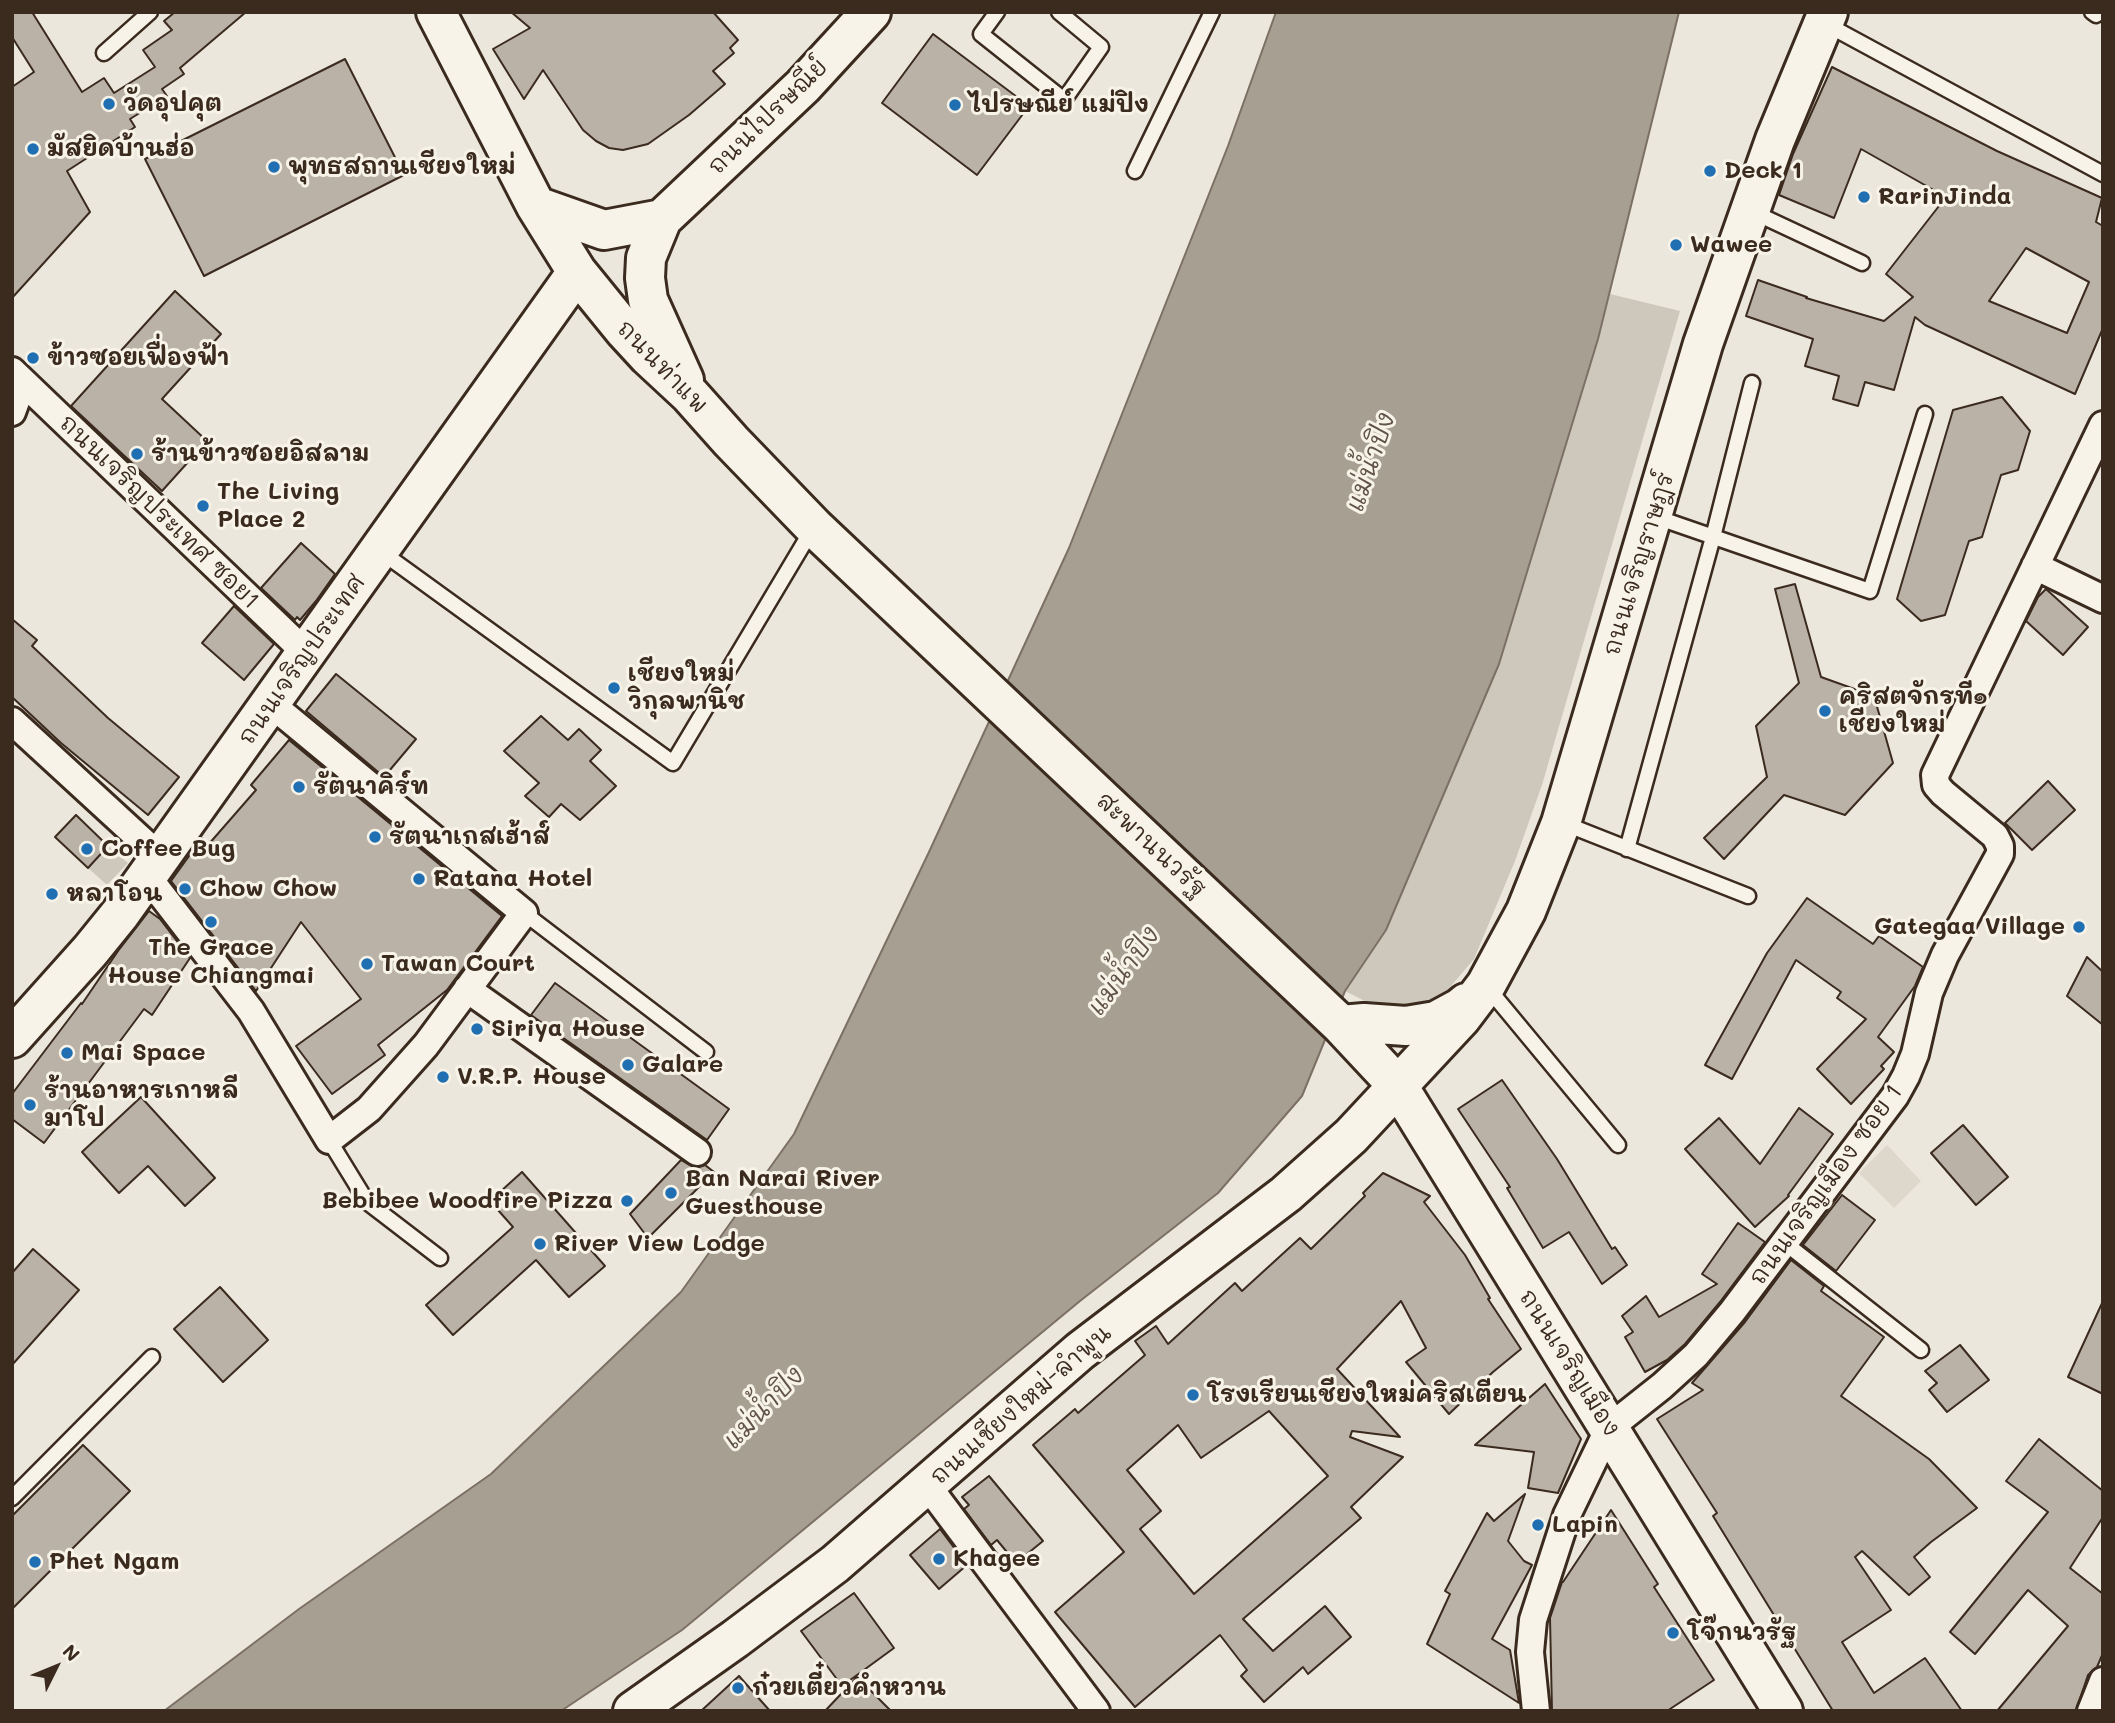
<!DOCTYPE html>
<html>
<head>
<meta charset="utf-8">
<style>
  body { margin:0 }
  #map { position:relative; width:2115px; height:1723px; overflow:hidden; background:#ece7dc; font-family:Mali,sans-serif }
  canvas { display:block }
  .frame { position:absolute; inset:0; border:14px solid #3b2a1e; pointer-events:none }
  .north { position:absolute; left:21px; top:1632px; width:70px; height:70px; -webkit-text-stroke:5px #f7f3e8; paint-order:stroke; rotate:47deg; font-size:19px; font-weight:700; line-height:28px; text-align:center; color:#3b2a1e }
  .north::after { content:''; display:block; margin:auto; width:24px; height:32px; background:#3b2a1e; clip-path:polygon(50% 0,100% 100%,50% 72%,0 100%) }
</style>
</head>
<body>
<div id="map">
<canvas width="2115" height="1723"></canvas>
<div class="frame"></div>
<div class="north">N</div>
</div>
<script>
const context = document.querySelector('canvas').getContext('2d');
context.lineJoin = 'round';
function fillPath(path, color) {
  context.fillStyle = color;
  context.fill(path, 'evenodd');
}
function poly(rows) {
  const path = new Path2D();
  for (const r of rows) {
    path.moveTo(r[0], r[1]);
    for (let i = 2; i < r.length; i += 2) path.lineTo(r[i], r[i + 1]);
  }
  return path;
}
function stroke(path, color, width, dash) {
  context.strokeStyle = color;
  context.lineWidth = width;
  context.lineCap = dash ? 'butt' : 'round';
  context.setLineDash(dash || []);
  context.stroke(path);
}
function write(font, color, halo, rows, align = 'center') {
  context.font = font + ' Mali,"Playpen Sans Thai",sans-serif';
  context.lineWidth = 6;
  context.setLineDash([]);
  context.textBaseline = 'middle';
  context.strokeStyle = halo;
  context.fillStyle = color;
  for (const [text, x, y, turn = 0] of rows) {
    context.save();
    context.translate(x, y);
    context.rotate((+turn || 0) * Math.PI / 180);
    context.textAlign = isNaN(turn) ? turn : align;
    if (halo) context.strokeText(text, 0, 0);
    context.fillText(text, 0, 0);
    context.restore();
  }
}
fillPath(poly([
  [1887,1145,1921,1181,1894,1208,1859,1173]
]), '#ddd7cc');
fillPath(poly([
  [1610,294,1680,311,1542,785,1515,861,1474,959,1416,1027,1345,991,1386,930,1598,339],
  [108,846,128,863,107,885,88,868]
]), '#cec8bc');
const water = poly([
  [1276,12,1679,12,1598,339,1499,664,1386,930,1345,991,1302,1096,1218,1193,1080,1301,682,1630,561,1711,164,1711,299,1609,491,1474,681,1292,794,1134,929,852,1069,548,1228,146,1276,12]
]);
fillPath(water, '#a89f93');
stroke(water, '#7c7064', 2);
const building = poly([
  [12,12,32,12,82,92,104,78,114,93,155,67,143,50,172,30,164,21,175,12,246,12,180,68,184,74,162,89,167,96,130,119,135,127,67,171,90,212,12,298,12,87,34,72,12,37,12,12],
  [511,12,713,12,738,40,730,48,734,53,713,71,725,84,689,115,648,144,623,150,609,148,596,141,583,130,543,70,524,99,493,49,530,28,511,12],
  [933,34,1029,106,977,175,882,103,933,34],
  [345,59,404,175,204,276,145,159,345,59],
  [1832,67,1997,151,2102,198,2096,222,2103,226,2103,328,2075,394,1925,325,1915,317,1894,390,1865,382,1858,406,1833,399,1839,376,1805,366,1813,339,1746,316,1758,280,1807,297,1806,298,1884,321,1913,297,1886,274,1946,197,1861,149,1834,218,1779,195,1793,154,1832,67],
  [2026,248,2089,282,2067,333,1989,301,2026,248],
  [175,291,221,334,162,399,207,441,162,491,71,406,175,291],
  [2002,397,2030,431,2018,470,2001,475,1982,537,1969,541,1945,615,1921,621,1897,599,1953,410,2002,397],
  [301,543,335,574,316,601,300,620,297,617,295,620,261,588,301,543],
  [1795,584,1821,677,1874,696,1893,763,1845,815,1784,795,1724,859,1704,838,1767,777,1756,726,1799,683,1775,589,1795,584],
  [2046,589,2088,627,2063,655,2026,621,2038,597,2046,589],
  [234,606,274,644,244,680,202,643,234,606],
  [12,619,37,640,32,646,108,718,179,777,148,815,61,743,12,697,12,619],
  [336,674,416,739,384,777,306,711,336,674],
  [541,716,568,740,579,729,601,750,590,761,616,786,580,820,561,804,549,817,525,796,539,783,504,751,541,716],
  [289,740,502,916,447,990,378,1045,385,1055,332,1094,296,1046,361,999,301,922,256,991,171,881,202,838,208,845,256,790,251,785,289,740],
  [2048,781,2075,810,2032,850,2005,823,2048,781],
  [76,815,108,846,88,868,55,837,76,815],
  [1807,898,1873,944,1879,936,1923,967,1915,986,1878,1037,1894,1052,1881,1066,1884,1069,1851,1104,1817,1069,1866,1019,1837,998,1841,992,1796,960,1732,1079,1705,1065,1767,953,1807,898],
  [149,911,160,919,190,958,152,1015,144,1009,44,1143,12,1119,12,1094,81,1003,82,1004,118,951,149,911],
  [2087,957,2103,972,2103,1025,2067,996,2087,957],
  [555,983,729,1109,707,1140,531,1015,555,983],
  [1502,1080,1557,1159,1612,1249,1615,1247,1627,1265,1602,1284,1569,1232,1543,1248,1507,1188,1510,1187,1458,1109,1502,1080],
  [141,1097,215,1178,185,1206,148,1166,119,1193,82,1152,141,1097],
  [1799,1108,1833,1134,1788,1195,1789,1196,1755,1227,1685,1149,1719,1118,1760,1164,1799,1108],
  [1963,1125,2008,1177,1976,1205,1931,1153,1963,1125],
  [681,1160,695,1168,705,1165,714,1172,648,1238,630,1214,681,1160],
  [522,1172,605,1266,569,1297,536,1260,453,1335,426,1305,513,1227,490,1201,522,1172],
  [1383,1173,1430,1196,1424,1202,1465,1255,1490,1298,1488,1299,1521,1349,1493,1372,1449,1414,1406,1362,1426,1348,1401,1301,1337,1369,1400,1437,1352,1431,1350,1437,1403,1457,1351,1507,1361,1518,1243,1619,1273,1651,1325,1606,1351,1637,1308,1674,1303,1667,1264,1702,1241,1676,1247,1670,1220,1635,1135,1707,1055,1612,1124,1552,1033,1445,1075,1409,1078,1413,1145,1355,1135,1341,1156,1326,1168,1344,1235,1283,1242,1291,1300,1238,1311,1249,1365,1196,1363,1193,1383,1173],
  [1269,1411,1328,1476,1194,1594,1140,1529,1161,1511,1127,1470,1178,1425,1201,1458,1269,1411],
  [1842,1195,1875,1220,1836,1271,1803,1245,1842,1195],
  [1738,1223,1765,1242,1720,1302,1685,1344,1667,1360,1645,1372,1625,1337,1633,1332,1622,1316,1646,1296,1659,1317,1717,1284,1702,1274,1738,1223],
  [33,1249,79,1290,12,1365,12,1273,33,1249],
  [1791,1260,1824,1286,1821,1291,1884,1337,1841,1396,1929,1459,1977,1508,1931,1542,1914,1557,1930,1577,1909,1595,1862,1551,1855,1557,1891,1610,1842,1642,1874,1693,1925,1658,1962,1711,1833,1711,1713,1516,1717,1513,1657,1419,1703,1390,1692,1383,1745,1322,1791,1260],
  [220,1287,268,1340,223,1382,174,1329,220,1287],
  [2103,1301,2103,1394,2068,1377,2103,1301],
  [1960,1345,1989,1380,1947,1412,1929,1390,1937,1383,1925,1371,1960,1345],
  [1545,1384,1581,1439,1558,1493,1528,1488,1534,1452,1475,1445,1545,1384],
  [2039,1439,2103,1491,2103,1517,2070,1568,2103,1594,2103,1653,2097,1667,2088,1675,2076,1711,1997,1711,2068,1626,2028,1590,1975,1654,1950,1632,2048,1512,2006,1481,2039,1439],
  [83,1445,130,1491,12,1609,12,1516,83,1445],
  [989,1476,1043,1541,1016,1563,997,1540,991,1545,964,1509,969,1505,962,1497,989,1476],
  [1525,1494,1508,1541,1524,1561,1532,1565,1492,1639,1510,1650,1519,1703,1427,1644,1450,1594,1445,1591,1487,1513,1494,1521,1525,1494],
  [1611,1510,1658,1584,1654,1587,1714,1680,1667,1711,1552,1711,1550,1618,1562,1582,1563,1582,1611,1510],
  [940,1529,967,1565,939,1589,910,1555,940,1529],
  [854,1593,894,1648,842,1686,801,1631,854,1593],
  [739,1676,770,1711,701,1711,739,1676],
  [857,1677,891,1711,825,1711,857,1677]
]);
fillPath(building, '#bab2a7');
stroke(building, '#3b2a1e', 2);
const lane = poly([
  [997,12,981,34,1064,100,1101,47,1059,12],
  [2092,12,2096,15],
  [1824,23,2103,174],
  [104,53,150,12],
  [1135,171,1212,12],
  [1751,211,1862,263],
  [1653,516,1870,591,1925,414],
  [380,551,673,763,813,528],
  [1563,823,1748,896],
  [1627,849,1713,537,1752,383],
  [524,913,706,1052],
  [1487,987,1618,1145],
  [329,1140,367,1202,440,1258],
  [1785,1243,1921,1350],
  [12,1498,152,1357]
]);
const street = poly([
  [12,371,306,653],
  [12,412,23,382],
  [2035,566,2103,599],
  [12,721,160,857],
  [147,876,251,1011,329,1140,369,1109,426,1045,524,913,271,704],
  [467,989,697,1152],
  [927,1485,1096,1711],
  [1536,1711,1530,1652,1533,1620,1567,1515,1609,1428,1662,1386,1696,1355,1732,1312,1895,1096,1906,1076,1915,1054,1929,993,1945,955,2000,854,2000,846,1995,836,1943,793,1936,785,1935,775,2103,425],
  [2091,1711,2103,1681]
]);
const secondary = poly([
  [436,12,536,206,577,272,625,331,648,356,690,395,731,441,814,527,1341,1025,1398,1086,1783,1711],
  [536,206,604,230,662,219],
  [684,380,648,300,645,278,646,258,662,219,803,86,871,12],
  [1341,1025,1364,1023,1406,1026,1436,1021,1460,1008,1466,1003],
  [12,1038,90,951,120,914,577,272],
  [633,1711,735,1639,835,1564,1080,1351,1286,1194,1351,1136,1461,1018,1486,985,1526,911,1561,823,1703,344,1775,140,1828,12]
]);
stroke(lane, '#3b2a1e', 19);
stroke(street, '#3b2a1e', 32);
stroke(secondary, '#3b2a1e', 44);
stroke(lane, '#f7f3e8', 14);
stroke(street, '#f7f3e8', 26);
stroke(secondary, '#f7f3e8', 38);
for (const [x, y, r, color] of [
  [109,104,7,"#1f6fb2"],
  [955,105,7,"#1f6fb2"],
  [33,149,7,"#1f6fb2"],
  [274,167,7,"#1f6fb2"],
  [1710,171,7,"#1f6fb2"],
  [1864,197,7,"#1f6fb2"],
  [1676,245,7,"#1f6fb2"],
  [33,358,7,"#1f6fb2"],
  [137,454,7,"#1f6fb2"],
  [203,506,7,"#1f6fb2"],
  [614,688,7,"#1f6fb2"],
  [1825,711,7,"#1f6fb2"],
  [299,787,7,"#1f6fb2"],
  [375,837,7,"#1f6fb2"],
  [87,849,7,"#1f6fb2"],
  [419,879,7,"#1f6fb2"],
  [185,889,7,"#1f6fb2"],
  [52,894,7,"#1f6fb2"],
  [211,922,7,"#1f6fb2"],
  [2079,927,7,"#1f6fb2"],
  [367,964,7,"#1f6fb2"],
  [477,1029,7,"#1f6fb2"],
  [67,1053,7,"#1f6fb2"],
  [628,1065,7,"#1f6fb2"],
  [443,1077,7,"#1f6fb2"],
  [30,1105,7,"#1f6fb2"],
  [671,1193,7,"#1f6fb2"],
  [627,1201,7,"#1f6fb2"],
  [540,1244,7,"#1f6fb2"],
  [1193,1395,7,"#1f6fb2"],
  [1538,1525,7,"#1f6fb2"],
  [939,1559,7,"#1f6fb2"],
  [35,1562,7,"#1f6fb2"],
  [1673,1633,7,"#1f6fb2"],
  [738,1688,7,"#1f6fb2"]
]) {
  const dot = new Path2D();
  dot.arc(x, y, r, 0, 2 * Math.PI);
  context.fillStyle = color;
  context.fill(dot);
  stroke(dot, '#f7f3e8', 2.5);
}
write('bold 24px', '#3b2a1e', '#f7f3e8', [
  ["วัดอุปคุต",123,104],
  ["ไปรษณีย์ แม่ปิง",969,105],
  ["มัสยิดบ้านฮ่อ",47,149],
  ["พุทธสถานเชียงใหม่",288,167],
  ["Deck 1",1724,171],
  ["RarinJinda",1878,197],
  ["Wawee",1690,245],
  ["ข้าวซอยเฟื่องฟ้า",47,358],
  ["ร้านข้าวซอยอิสลาม",151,454],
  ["The Living",217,492],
  ["Place 2",217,520],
  ["เชียงใหม่",628,674],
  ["วิกุลพานิช",628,702],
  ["คริสตจักรที๑",1839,697],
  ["เชียงใหม่",1839,725],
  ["รัตนาคิร์ท",313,787],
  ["รัตนาเกสเฮ้าส์",389,837],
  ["Coffee Bug",101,849],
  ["Ratana Hotel",433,879],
  ["Chow Chow",199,889],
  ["หลาโอน",66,894],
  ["Gategaa Village",2065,927,"right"],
  ["The Grace",211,948,"center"],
  ["House Chiangmai",211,976,"center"],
  ["Tawan Court",381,964],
  ["Siriya House",491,1029],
  ["Mai Space",81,1053],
  ["Galare",642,1065],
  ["V.R.P. House",457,1077],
  ["ร้านอาหารเกาหลี",44,1091],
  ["มาโป",44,1119],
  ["Ban Narai River",685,1179],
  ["Guesthouse",685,1207],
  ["Bebibee Woodfire Pizza",613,1201,"right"],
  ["River View Lodge",554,1244],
  ["โรงเรียนเชียงใหม่คริสเตียน",1207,1395],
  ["Lapin",1552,1525],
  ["Khagee",953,1559],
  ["Phet Ngam",49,1562],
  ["โจ๊กนวรัฐ",1687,1633],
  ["ก๋วยเตี๋ยวคำหวาน",752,1688]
], 'left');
write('24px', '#3b2a1e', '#f7f3e8', [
  ["ถนนไปรษณีย์",768,117,-44],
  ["ถนนท่าแพ",662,367,46],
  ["ถนนเจริญประเทศ ซอย1",159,512,44],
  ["ถนนเจริญราษฎร์",1639,564,-73],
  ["ถนนเจริญประเทศ",302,660,-55],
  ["สะพานนวรัฐ",1151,845,43],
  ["ถนนเจริญเมือง ซอย 1",1826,1185,-54],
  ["ถนนเจริญเมือง",1569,1363,58],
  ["ถนนเชียงใหม่-ลำพูน",1021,1405,-41]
]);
write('italic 26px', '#615347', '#f7f3e8', [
  ["แม่น้ำปิง",1371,462,-71],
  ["แม่น้ำปิง",1124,971,-54],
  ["แม่น้ำปิง",764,1408,-46]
]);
</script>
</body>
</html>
